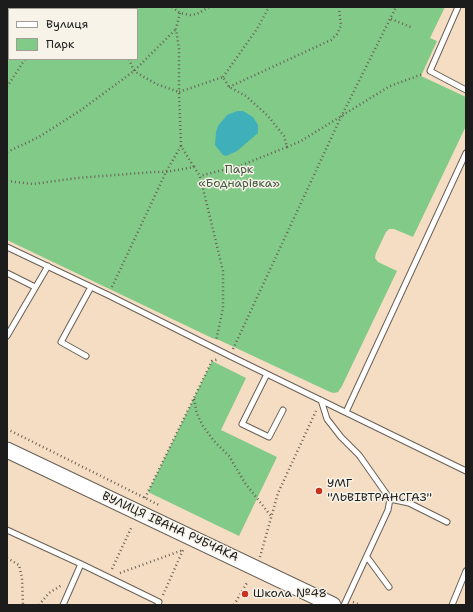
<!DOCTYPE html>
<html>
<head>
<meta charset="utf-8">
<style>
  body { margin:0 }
  #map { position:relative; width:473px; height:612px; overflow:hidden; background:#f5ddc3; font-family:"Shantell Sans",sans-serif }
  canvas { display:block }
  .frame { position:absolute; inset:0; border:8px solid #1c1c1c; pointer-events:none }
  .legend { position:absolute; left:8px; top:8px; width:130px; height:52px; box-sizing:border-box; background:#f7f3e8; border:1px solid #9f9d96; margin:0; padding:5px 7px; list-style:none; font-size:12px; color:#1c1c1c }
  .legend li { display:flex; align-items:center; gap:8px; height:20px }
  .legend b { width:20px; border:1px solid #9f9d96 }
</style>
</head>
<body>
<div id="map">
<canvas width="473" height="612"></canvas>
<div class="frame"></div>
<ul class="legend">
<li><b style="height:5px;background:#fff"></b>Вулиця</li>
<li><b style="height:11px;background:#82ca87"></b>Парк</li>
</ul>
</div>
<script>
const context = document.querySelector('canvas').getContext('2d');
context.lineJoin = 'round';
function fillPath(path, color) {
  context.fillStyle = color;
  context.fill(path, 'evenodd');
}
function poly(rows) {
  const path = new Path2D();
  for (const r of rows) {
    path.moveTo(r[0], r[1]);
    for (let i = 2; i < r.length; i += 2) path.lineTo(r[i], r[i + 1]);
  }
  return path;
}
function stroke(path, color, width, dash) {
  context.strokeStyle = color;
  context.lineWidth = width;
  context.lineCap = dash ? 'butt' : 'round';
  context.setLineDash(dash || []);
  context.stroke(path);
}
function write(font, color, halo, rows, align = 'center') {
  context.font = font + ' "Shantell Sans",sans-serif';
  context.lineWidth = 3;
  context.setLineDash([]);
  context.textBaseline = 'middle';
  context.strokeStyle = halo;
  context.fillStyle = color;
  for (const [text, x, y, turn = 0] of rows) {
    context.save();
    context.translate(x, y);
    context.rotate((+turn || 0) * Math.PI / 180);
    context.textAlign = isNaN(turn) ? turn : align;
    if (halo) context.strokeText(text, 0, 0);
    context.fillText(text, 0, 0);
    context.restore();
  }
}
fillPath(poly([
  [7,7,445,7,430,38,437,41,421,76,466,97,466,126,413,237,394,229,389,229,386,232,376,253,375,258,378,262,397,271,342,386,338,392,334,393,330,392,219,340,212,338,7,240],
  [9,9,137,9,137,59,9,59],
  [212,361,246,378,221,430,277,457,239,536,148,492]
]), '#82ca87');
fillPath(poly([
  [237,111,243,111,253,117,258,125,258,133,237,151,226,156,223,155,215,145,216,132,218,126,227,115]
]), '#3fafb9');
const lane = poly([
  [458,7,430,71,466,90],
  [7,247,108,295,230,356,466,471],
  [7,273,35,287],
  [7,336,48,266],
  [86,356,61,342,91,287],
  [267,374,242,424,269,437,283,410],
  [321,400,327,419,341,437,359,455,390,499,388,510,344,605],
  [346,412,466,153],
  [390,499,409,503,447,522],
  [7,530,81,564,63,605],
  [367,557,389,587],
  [81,564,159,602,158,605],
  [452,605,466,571]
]);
const secondary = poly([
  [7,450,333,605]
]);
stroke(lane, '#686056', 7);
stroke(secondary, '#686056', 17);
stroke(poly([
  [121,7,121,9],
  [172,7,180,13,190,15,197,14,209,7],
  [52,9,52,7],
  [180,13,176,29,179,49,179,92,223,77,229,87,246,96,268,116,284,136,287,147,242,165,200,176],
  [391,19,413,28],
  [129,59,134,71,156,84,179,92,181,146,194,167],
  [223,77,257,29,269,7],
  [7,87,25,59],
  [229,87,331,40,337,34,341,26,339,7],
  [287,147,301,141,390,86,423,74],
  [7,152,39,137,81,110,134,71,176,29],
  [7,181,33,184,77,178,154,172,166,172,194,167,200,176,223,271,223,308,216,341],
  [112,287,166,172,181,146],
  [233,349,341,117,396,7],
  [194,399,197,414,203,426,214,441,229,456,245,483,271,516],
  [7,429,159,505],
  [145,498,212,361,219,359],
  [260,557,278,493,316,411],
  [7,558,19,565,22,578,23,605],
  [112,569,132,526],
  [120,573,183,550],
  [163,595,183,550],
  [353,602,360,605],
  [39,605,49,593,62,585],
  [234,605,248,581]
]), '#686056', 2.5, [1, 3]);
stroke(lane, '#fff', 5);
stroke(secondary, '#fff', 15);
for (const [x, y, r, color] of [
  [319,491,4,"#c8321e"],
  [245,594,4,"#c8321e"]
]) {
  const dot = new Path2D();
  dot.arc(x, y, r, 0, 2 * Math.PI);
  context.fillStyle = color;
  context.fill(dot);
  stroke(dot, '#f7f3e8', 1.5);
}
write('12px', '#405941', '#f7f3e8', [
  ["Парк",239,170],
  ["«Боднарівка»",239,184]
]);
write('12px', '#1c1c1c', '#f7f3e8', [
  ["УМГ",327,484],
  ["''ЛЬВІВТРАНСГАЗ''",327,498],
  ["Школа №48",253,594]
], 'left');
write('12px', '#1c1c1c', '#f7f3e8', [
  ["ВУЛИЦЯ ІВАНА РУБЧАКА",170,527,25]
]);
</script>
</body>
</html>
